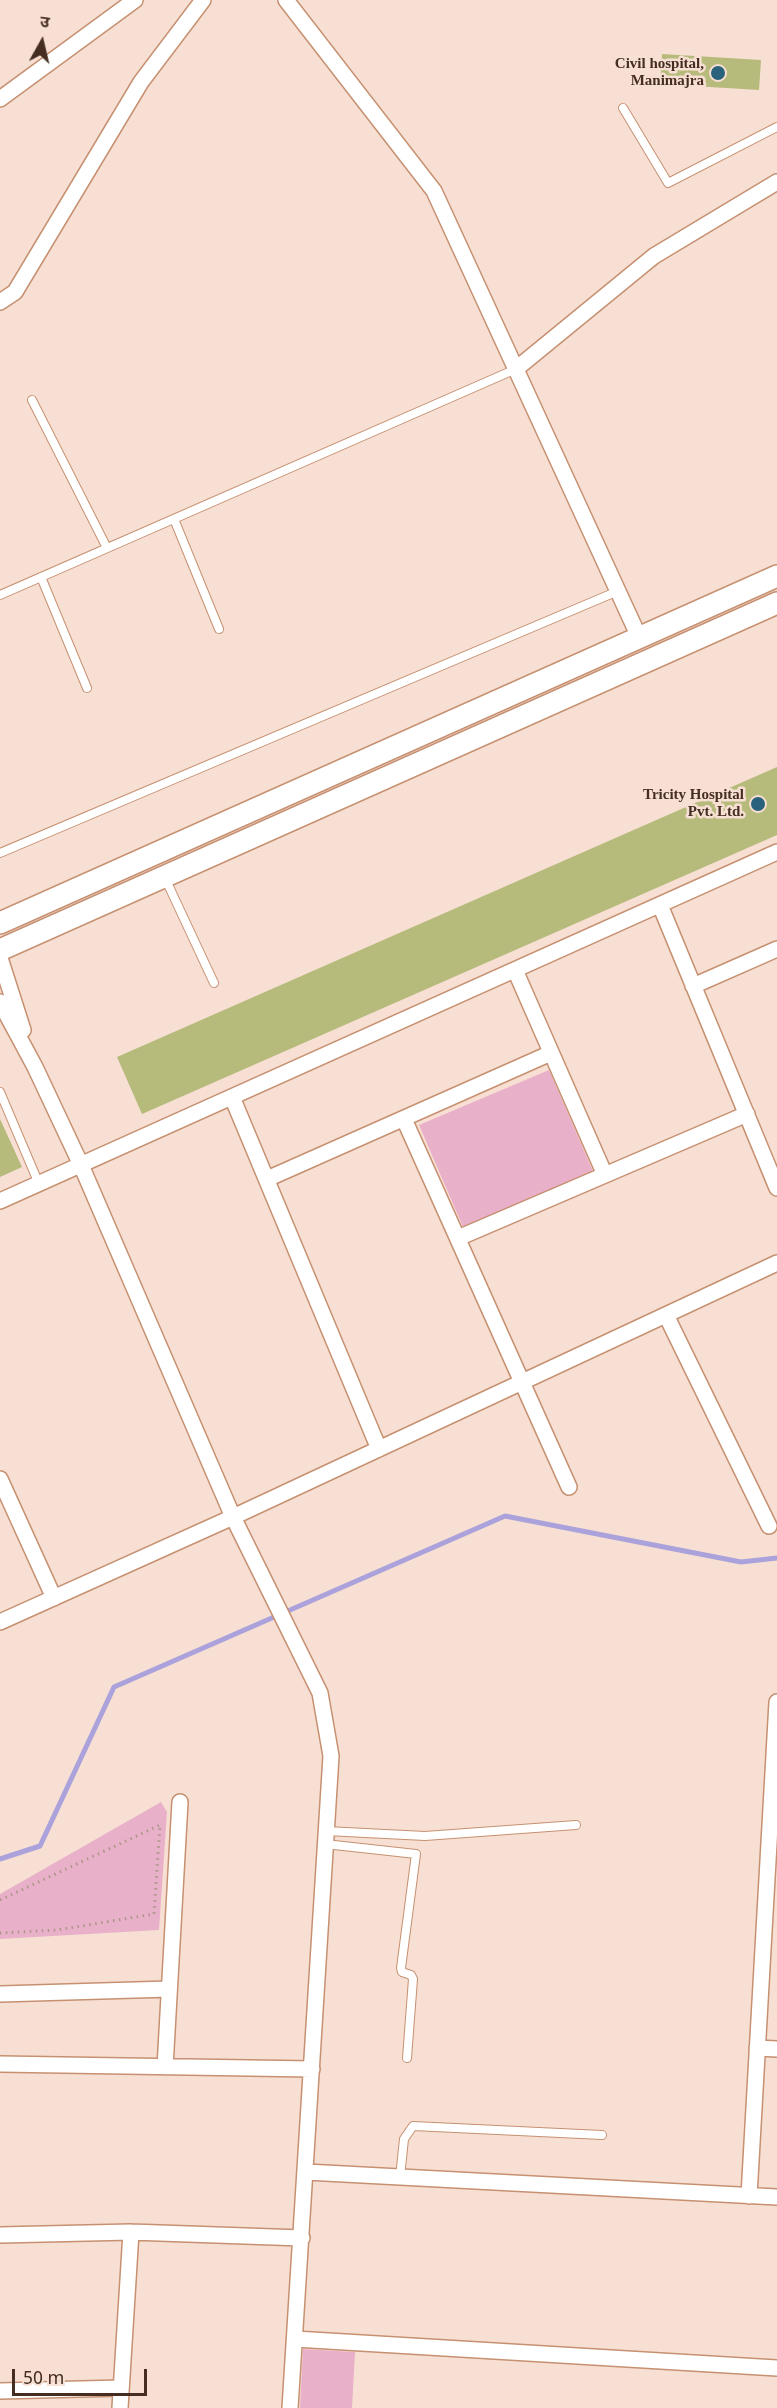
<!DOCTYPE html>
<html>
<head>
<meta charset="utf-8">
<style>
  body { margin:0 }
  #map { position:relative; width:777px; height:2408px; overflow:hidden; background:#f7e0d3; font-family:Georgia,"Noto Sans Devanagari",serif }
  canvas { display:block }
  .north { position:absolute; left:12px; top:12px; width:60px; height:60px; -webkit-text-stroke:4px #f7e0d3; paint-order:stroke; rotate:8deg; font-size:16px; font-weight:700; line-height:24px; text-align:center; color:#452e21 }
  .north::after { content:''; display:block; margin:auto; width:21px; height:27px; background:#452e21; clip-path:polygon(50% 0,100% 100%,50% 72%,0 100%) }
  .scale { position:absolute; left:12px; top:2369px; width:135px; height:27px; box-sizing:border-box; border:3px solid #452e21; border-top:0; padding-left:8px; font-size:18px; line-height:21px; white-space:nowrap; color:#452e21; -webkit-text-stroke:4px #f7e0d3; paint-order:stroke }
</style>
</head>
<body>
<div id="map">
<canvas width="777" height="2408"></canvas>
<div class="north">उ</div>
<div class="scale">50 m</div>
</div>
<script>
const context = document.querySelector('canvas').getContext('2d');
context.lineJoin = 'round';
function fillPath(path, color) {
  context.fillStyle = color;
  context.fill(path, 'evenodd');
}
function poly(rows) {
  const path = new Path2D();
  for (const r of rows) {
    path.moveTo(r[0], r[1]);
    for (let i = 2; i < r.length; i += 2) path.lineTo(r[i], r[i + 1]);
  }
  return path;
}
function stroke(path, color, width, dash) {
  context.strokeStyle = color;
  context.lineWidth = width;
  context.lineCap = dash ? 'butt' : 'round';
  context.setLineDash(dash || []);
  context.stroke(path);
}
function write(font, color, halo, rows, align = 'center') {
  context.font = font + ' Georgia,serif';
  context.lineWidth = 5;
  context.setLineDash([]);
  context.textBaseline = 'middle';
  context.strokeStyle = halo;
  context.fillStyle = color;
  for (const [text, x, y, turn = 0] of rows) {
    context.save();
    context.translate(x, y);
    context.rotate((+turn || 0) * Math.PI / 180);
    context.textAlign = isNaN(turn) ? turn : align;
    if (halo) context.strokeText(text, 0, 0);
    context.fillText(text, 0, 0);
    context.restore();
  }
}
fillPath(poly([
  [549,1070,593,1171,463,1227,419,1125],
  [161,1802,167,1812,159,1930,0,1939,0,1894],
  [303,2349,355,2352,352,2408,300,2408]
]), '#e9b0c9');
stroke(poly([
  [0,1859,40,1846,114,1687,505,1516,741,1562,777,1558]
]), '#aba2dc', 5);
fillPath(poly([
  [662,54,761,60,759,90,660,84],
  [777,767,777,835,142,1114,117,1057],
  [0,1119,22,1167,0,1177]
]), '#b6ba7b');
const lane = poly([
  [623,108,668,183,777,127],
  [32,400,107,548],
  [174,519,219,629],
  [41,577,87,688],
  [0,595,516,369],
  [0,853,618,591],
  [165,878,214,983],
  [0,1092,39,1184],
  [326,1831,425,1836,576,1825],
  [325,1844,416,1854,401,1968,402,1972,411,1975,413,1979,407,2058],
  [400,2177,404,2139,413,2126,602,2135]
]);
const street = poly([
  [286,0,434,191,639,637],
  [0,99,135,0],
  [0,302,15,292,141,82,203,0],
  [516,369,654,256,777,182],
  [660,905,777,1188],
  [0,958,23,1030],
  [515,970,605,1175],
  [693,986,777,949],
  [0,1002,35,1067,81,1165,233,1517,320,1693,331,1756,290,2408],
  [232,1097,379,1449],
  [404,1119,569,1487],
  [267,1179,551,1053],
  [0,1201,777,852],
  [458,1238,747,1114],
  [666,1315,769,1526],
  [0,1479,54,1598],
  [0,1622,233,1517,777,1263],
  [0,1994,169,1989],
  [757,2048,777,2049],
  [0,2064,312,2069],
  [165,2067,180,1802],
  [306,2172,777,2197],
  [749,2196,777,1702],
  [0,2235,131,2232,302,2238],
  [295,2339,777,2368],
  [0,2391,121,2388],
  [120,2408,131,2232]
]);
const secondary = poly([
  [0,923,777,576],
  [0,950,777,603]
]);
stroke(lane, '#c69071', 10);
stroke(street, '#c69071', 18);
stroke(secondary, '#c69071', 24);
stroke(poly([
  [0,1900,160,1825,154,1914,57,1930,0,1933]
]), '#ad9689', 3, [1.5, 4.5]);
stroke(lane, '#fff', 8);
stroke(street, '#fff', 15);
stroke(secondary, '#fff', 21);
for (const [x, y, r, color] of [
  [718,73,8,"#2a627c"],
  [758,804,8,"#2a627c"]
]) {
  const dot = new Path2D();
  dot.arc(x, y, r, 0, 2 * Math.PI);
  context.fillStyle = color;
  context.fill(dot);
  stroke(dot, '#f7e0d3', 2);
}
write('bold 15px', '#452e21', '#f7e0d3', [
  ["Civil hospital,",704,64],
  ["Manimajra",704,81],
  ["Tricity Hospital",744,795],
  ["Pvt. Ltd.",744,812]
], 'right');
</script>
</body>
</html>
